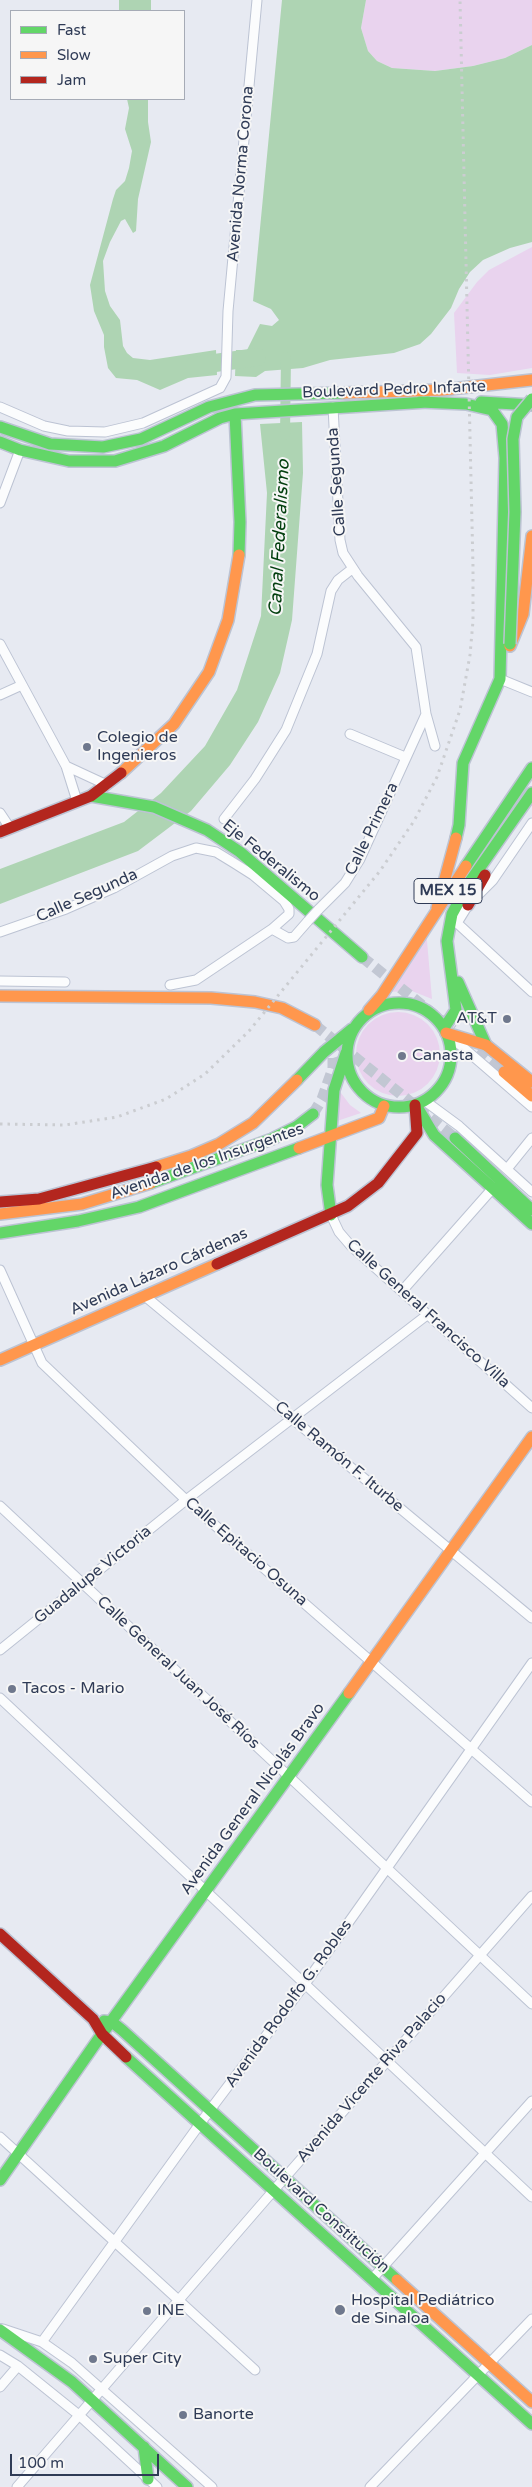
<!DOCTYPE html>
<html>
<head>
<meta charset="utf-8">
<style>
  body { margin:0 }
  #map { position:relative; width:532px; height:2487px; overflow:hidden; background:#e7eaf2; font-family:"Varela Round",sans-serif }
  canvas { display:block }
  .legend { position:absolute; left:10px; top:10px; width:175px; height:90px; box-sizing:border-box; background:#f6f6f6; border:1px solid #a6abb6; margin:0; padding:6px 9px; list-style:none; font-size:15px; color:#2f3b56 }
  .legend li { display:flex; align-items:center; gap:10px; height:25px }
  .legend b { width:25px; border:1px solid #a6abb6 }
  .scale { position:absolute; left:10px; top:2454px; width:149px; height:22px; box-sizing:border-box; border:2px solid #2f3b56; border-top:0; padding-left:6px; font-size:15px; line-height:18px; white-space:nowrap; color:#2f3b56; -webkit-text-stroke:4px #f6f6f6; paint-order:stroke }
</style>
</head>
<body>
<div id="map">
<canvas width="532" height="2487"></canvas>
<ul class="legend">
<li><b style="height:6px;background:#63d668"></b>Fast</li>
<li><b style="height:6px;background:#ff974d"></b>Slow</li>
<li><b style="height:6px;background:#b3261e"></b>Jam</li>
</ul>
<div class="scale">100 m</div>
</div>
<script>
const context = document.querySelector('canvas').getContext('2d');
context.lineJoin = 'round';
function fillPath(path, color) {
  context.fillStyle = color;
  context.fill(path, 'evenodd');
}
function poly(rows) {
  const path = new Path2D();
  for (const r of rows) {
    if (r.length === 3) {
      path.moveTo(r[0] + r[2], r[1]);
      path.arc(r[0], r[1], r[2], 0, 2 * Math.PI);
      continue;
    }
    path.moveTo(r[0], r[1]);
    for (let i = 2; i < r.length; i += 2) path.lineTo(r[i], r[i + 1]);
  }
  return path;
}
function stroke(path, color, width, dash) {
  context.strokeStyle = color;
  context.lineWidth = width;
  context.lineCap = dash ? 'butt' : 'round';
  context.setLineDash(dash || []);
  context.stroke(path);
}
function write(font, color, halo, rows, align = 'center') {
  context.font = font + ' "Varela Round",sans-serif';
  context.lineWidth = 4;
  context.setLineDash([]);
  context.textBaseline = 'middle';
  context.strokeStyle = halo;
  context.fillStyle = color;
  for (const [text, x, y, turn = 0] of rows) {
    context.save();
    context.translate(x, y);
    context.rotate((+turn || 0) * Math.PI / 180);
    context.textAlign = isNaN(turn) ? turn : align;
    if (halo) context.strokeText(text, 0, 0);
    context.fillText(text, 0, 0);
    context.restore();
  }
}
fillPath(poly([
  [366,0,532,0,532,45,505,58,473,66,435,71,392,68,377,61,368,51,361,28],
  [532,247,532,368,490,375,457,373,454,313,477,282,489,270],
  [426,929,432,999,412,991,387,992],
  [398,1054,42],
  [338,1089,350,1105,361,1113,337,1121]
]), '#e9d3ee');
fillPath(poly([
  [119,0,151,0,151,11,119,11],
  [282,0,366,0,361,28,368,51,377,61,392,68,435,71,473,66,505,58,532,45,532,242,510,248,483,260,470,272,459,289,451,308,431,334,420,344,394,353,330,360,303,368,265,371,256,377,235,376,236,350,247,350,260,324,272,326,279,320,271,309,253,301],
  [127,99,148,99,148,122,151,142,138,199,136,231,133,233,125,219,121,221,110,242,103,261,105,291,110,306,120,320,123,346,127,353,133,358,150,360,216,350,217,375,188,378,160,390,137,380,116,378,108,368,104,347,104,335,94,311,90,285,113,199,116,190,125,181,129,168,132,151,125,129,129,108],
  [302,422,303,473,292,620,280,673,258,722,230,765,191,811,138,851,0,904,0,869,124,822,161,793,205,746,237,690,261,616,267,493,260,424]
]), '#aed4b3');
stroke(poly([
  [285,435,286,357]
]), '#aed4b3', 10);
stroke(poly([
  [194,366,257,357]
]), '#aed4b3', 18);
stroke(poly([
  [362,957,453,1030],
  [315,1025,455,1138],
  [465,1040,504,1072],
  [313,1114,322,1099,333,1068,333,1058,327,1040]
]), '#c2c7d3', 11, [11, 5.5]);
const street = poly([
  [0,407,44,426,68,431,105,432,143,423,220,388,226,377,228,311,257,0],
  [333,407,340,540,343,553,358,576,416,647,426,714,435,746],
  [0,503,20,450],
  [0,644,66,766,77,801],
  [500,679,532,692],
  [0,695,22,685],
  [350,734,405,757],
  [66,766,107,785],
  [0,813,10,828],
  [224,819,255,779,286,730,317,654,331,591,338,580,352,569],
  [480,893,493,880,532,823],
  [470,902,457,923,532,992],
  [318,910,345,883,360,859,426,714],
  [0,932,66,909,114,888,172,856,196,848,216,852,234,863,253,875,284,901,289,909,289,914,272,929],
  [0,981,65,982],
  [170,985,196,980,272,929,288,938,294,937,308,921],
  [451,1037,532,1107],
  [425,1101,459,1126,532,1192],
  [507,1169,532,1138],
  [331,1215,339,1232,351,1246,532,1408],
  [0,1270,42,1363,186,1500,532,1802],
  [402,1291,493,1188],
  [146,1297,532,1618],
  [0,1506,532,2004],
  [0,1650,186,1500,427,1315],
  [0,1698,532,2197],
  [0,2137,255,2370],
  [372,2279,532,2101],
  [3,2329,42,2342,72,2363,212,2487],
  [42,2342,210,2110,305,1984,532,1663],
  [0,2355,18,2366,80,2416,157,2487],
  [0,2387,18,2366],
  [17,2487,274,2190,532,1896],
  [370,2487,532,2319]
]);
const fast = poly([
  [420,402,466,404,492,410,502,424,505,458,500,679,463,763,459,825,456,838],
  [481,402,532,405],
  [235,414,240,522,239,555],
  [0,427,50,444,103,447,141,439,209,407,255,395,343,393],
  [0,442,20,450,69,461,115,461,164,446,220,418,235,414,428,402],
  [91,796,154,807,207,830,240,852,362,957],
  [466,866,532,768],
  [458,982,486,1045],
  [399,1055,52],
  [444,1028,456,1010,447,941,452,914,469,883,532,793],
  [297,1080,324,1052,352,1029],
  [416,1105,434,1135,532,1224],
  [455,1138,532,1210],
  [151,1183,272,1139,296,1127,313,1114],
  [331,1215,327,1185,334,1090,346,1053],
  [0,1233,78,1221,139,1207,299,1148],
  [104,2021,112,2022,122,2030,397,2280],
  [126,2057,532,2424],
  [0,2180,102,2034,349,1693],
  [0,2330,72,2382,187,2487],
  [144,2447,148,2479]
]);
const slow = poly([
  [343,393,442,390,532,380],
  [510,646,523,614,532,536],
  [121,773,174,724,209,672,228,620,239,555],
  [437,908,456,838],
  [0,996,211,998,255,1002,282,1008,315,1025],
  [369,1010,382,995,466,866],
  [446,1033,486,1045,532,1082],
  [504,1072,532,1096],
  [299,1148,379,1118,384,1106],
  [156,1167,191,1156,219,1144,253,1123,297,1080],
  [0,1214,82,1204,151,1183],
  [0,1360,217,1264],
  [349,1693,532,1437],
  [397,2280,532,2402]
]);
const jam = poly([
  [0,832,91,796,121,773],
  [468,905,485,875],
  [0,1202,39,1199,156,1167],
  [217,1264,348,1206,378,1183,417,1133,415,1105],
  [0,1934,93,2019,102,2034,126,2057]
]);
stroke(street, '#bcc3d3', 11);
stroke(fast, '#bcc3d3', 14);
stroke(slow, '#bcc3d3', 14);
stroke(jam, '#bcc3d3', 14);
stroke(street, '#fbfcfd', 9);
stroke(fast, '#63d668', 11);
stroke(slow, '#ff974d', 11);
stroke(jam, '#b3261e', 11);
stroke(poly([
  [0,1124,65,1125,117,1117,166,1099,205,1074,249,1031,380,871,414,821,437,777,460,710,470,655,473,621,473,567,460,0]
]), '#cbcdd1', 3, [2.5, 5]);
const streetBridge = poly([
  [308,921,318,910]
]);
const fastBridge = poly([
  [510,644,515,512,513,439,517,417,532,399]
]);
stroke(streetBridge, '#bcc3d3', 11, []);
stroke(fastBridge, '#bcc3d3', 14, []);
stroke(streetBridge, '#fbfcfd', 9);
stroke(fastBridge, '#63d668', 11);
for (const [x, y, r, color] of [
  [87,747,5,"#6f788d"],
  [507,1019,5,"#6f788d"],
  [402,1056,5,"#6f788d"],
  [12,1689,5,"#6f788d"],
  [340,2310,6,"#6f788d"],
  [147,2311,5,"#6f788d"],
  [93,2359,5,"#6f788d"],
  [183,2415,5,"#6f788d"]
]) {
  const dot = new Path2D();
  dot.arc(x, y, r, 0, 2 * Math.PI);
  context.fillStyle = color;
  context.fill(dot);
  stroke(dot, '#f6f6f6', 2);
}
for (const [x, y, w] of [
  [448,891,68]
]) {
  const box = new Path2D();
  box.roundRect(x - w / 2, y - 12.5, w, 25, 4);
  context.fillStyle = '#f6f6f6';
  context.fill(box);
  stroke(box, '#2f3b56', 1);
}
write('bold 15px', '#2f3b56', null, [
  ["MEX 15",448,891]
]);
write('16px', '#2f3b56', '#f6f6f6', [
  ["Avenida Norma Corona",241,174,-85],
  ["Boulevard Pedro Infante",394,390,-2],
  ["Calle Segunda",337,482,-94],
  ["Calle Primera",372,829,-64],
  ["Eje Federalismo",271,861,39],
  ["Calle Segunda",87,896,-24],
  ["Avenida de los Insurgentes",207,1162,-19],
  ["Avenida Lázaro Cárdenas",159,1272,-24],
  ["Calle General Francisco Villa",428,1314,42],
  ["Calle Ramón F. Iturbe",339,1457,40],
  ["Calle Epitacio Osuna",246,1552,41],
  ["Guadalupe Victoria",93,1575,-39],
  ["Calle General Juan José Ríos",178,1673,43],
  ["Avenida General Nicolás Bravo",253,1799,-54],
  ["Avenida Rodolfo G. Robles",289,2004,-54],
  ["Avenida Vicente Riva Palacio",372,2078,-49],
  ["Boulevard Constitución",321,2211,42]
]);
write('16px', '#2f3b56', '#f6f6f6', [
  ["Colegio de",97,738],
  ["Ingenieros",97,756],
  ["AT&T",497,1019,"right"],
  ["Canasta",412,1056],
  ["Tacos - Mario",22,1689],
  ["Hospital Pediátrico",351,2301],
  ["de Sinaloa",351,2319],
  ["INE",157,2311],
  ["Super City",103,2359],
  ["Banorte",193,2415]
], 'left');
write('italic 18px', '#023f0e', '#f6f6f6', [
  ["Canal Federalismo",280,538,-87]
]);
</script>
</body>
</html>
